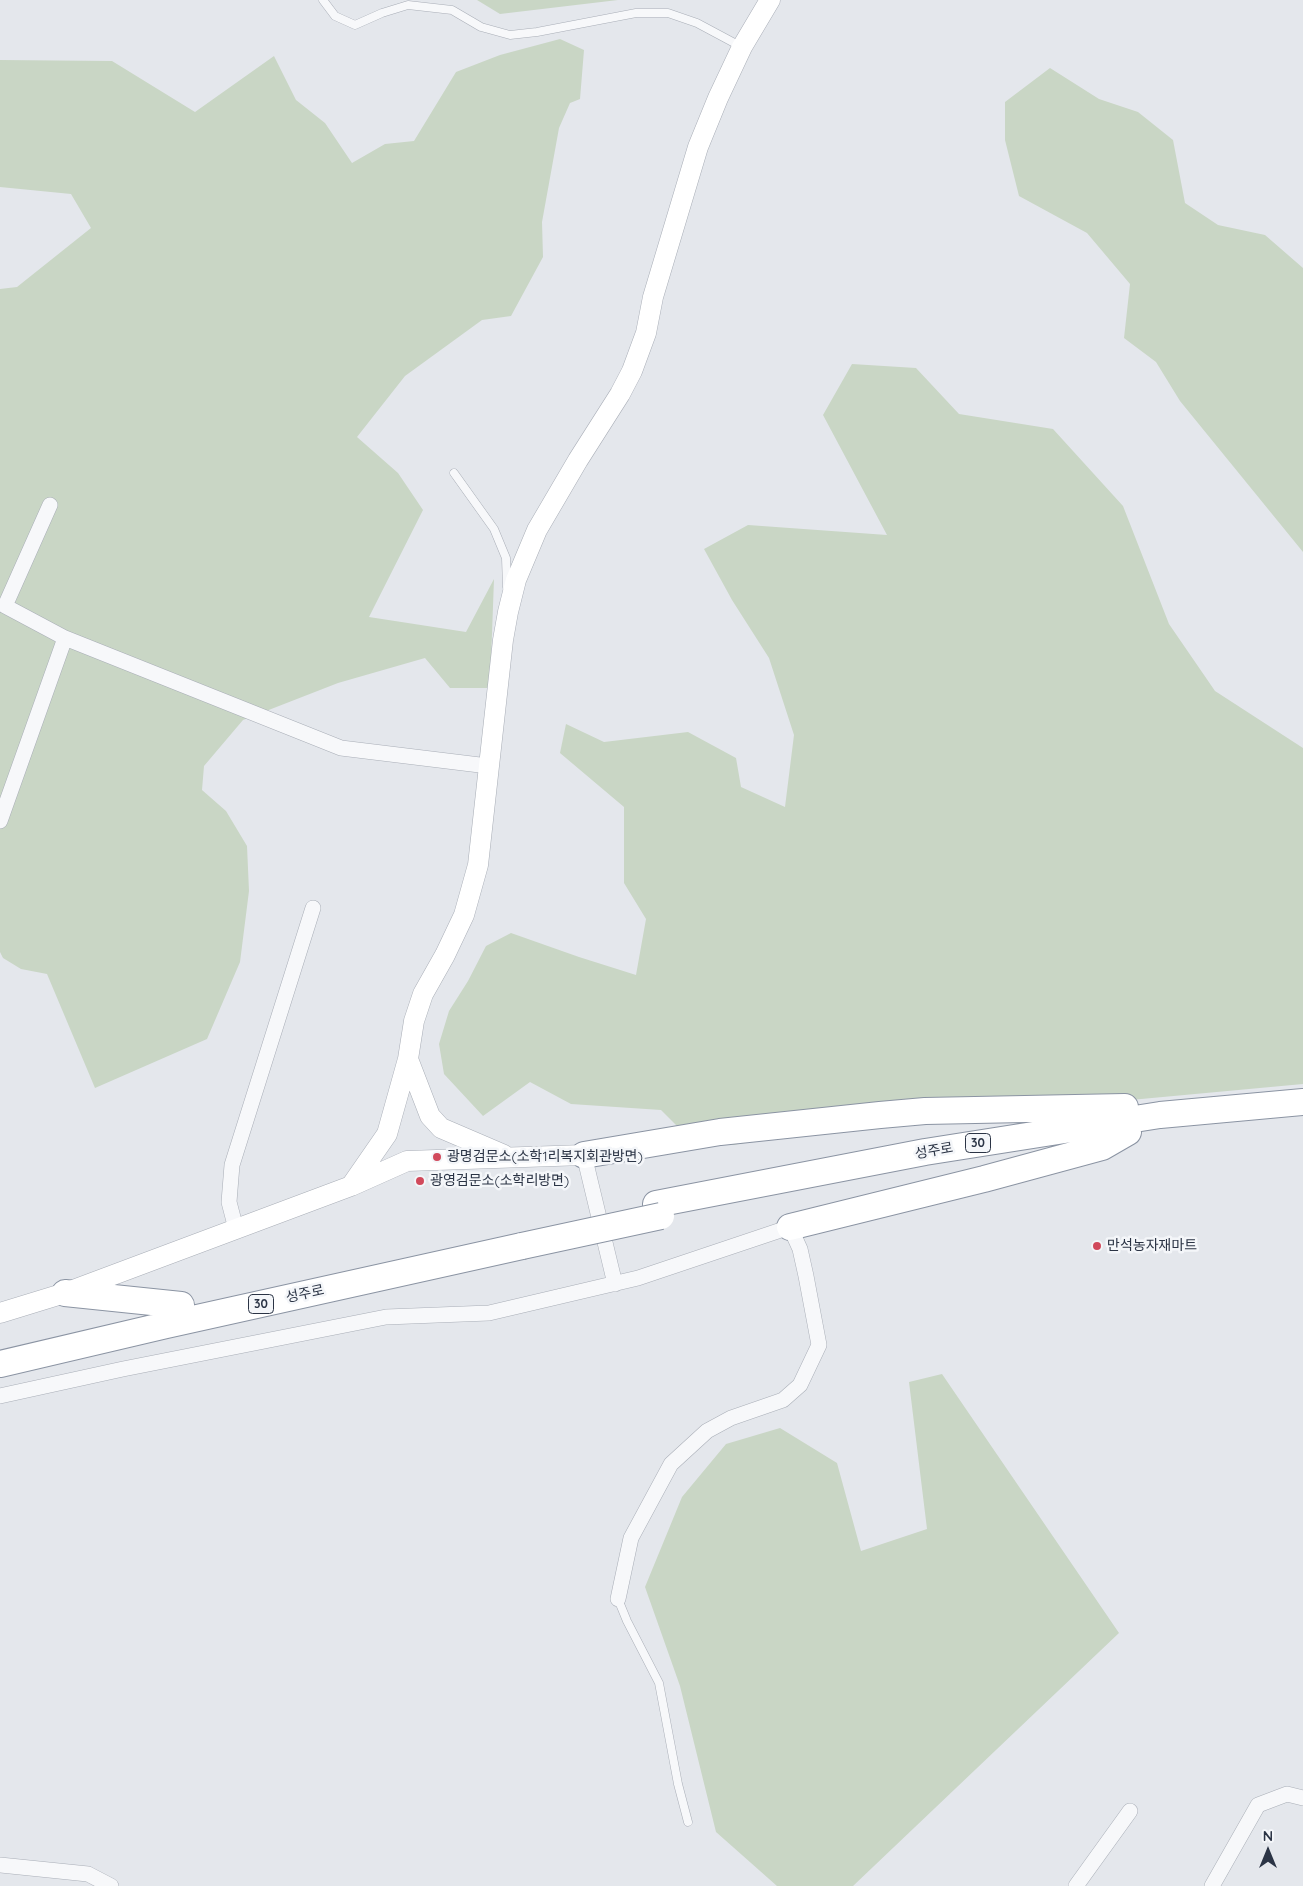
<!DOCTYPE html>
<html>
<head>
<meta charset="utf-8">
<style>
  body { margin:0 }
  #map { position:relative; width:1303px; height:1886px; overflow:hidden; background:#e4e7ec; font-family:Quicksand,sans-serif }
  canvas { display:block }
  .north { position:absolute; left:1243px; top:1826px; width:50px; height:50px; -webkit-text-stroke:4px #f4f6f9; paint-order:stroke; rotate:0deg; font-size:14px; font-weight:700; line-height:20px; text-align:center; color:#2b3445 }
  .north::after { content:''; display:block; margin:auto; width:18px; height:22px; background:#2b3445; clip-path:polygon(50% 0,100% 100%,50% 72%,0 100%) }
</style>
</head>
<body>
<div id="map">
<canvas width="1303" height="1886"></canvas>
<div class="north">N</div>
</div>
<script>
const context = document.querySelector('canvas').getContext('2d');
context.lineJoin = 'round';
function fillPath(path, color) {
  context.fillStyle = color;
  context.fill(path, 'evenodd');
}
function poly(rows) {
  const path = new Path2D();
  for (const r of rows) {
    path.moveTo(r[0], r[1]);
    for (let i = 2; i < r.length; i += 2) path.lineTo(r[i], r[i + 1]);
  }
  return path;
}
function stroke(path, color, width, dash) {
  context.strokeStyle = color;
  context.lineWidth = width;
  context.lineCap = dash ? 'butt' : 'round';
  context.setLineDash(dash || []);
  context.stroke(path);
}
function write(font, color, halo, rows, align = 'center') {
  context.font = font + ' Quicksand,"Noto Sans KR",sans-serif';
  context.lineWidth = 5;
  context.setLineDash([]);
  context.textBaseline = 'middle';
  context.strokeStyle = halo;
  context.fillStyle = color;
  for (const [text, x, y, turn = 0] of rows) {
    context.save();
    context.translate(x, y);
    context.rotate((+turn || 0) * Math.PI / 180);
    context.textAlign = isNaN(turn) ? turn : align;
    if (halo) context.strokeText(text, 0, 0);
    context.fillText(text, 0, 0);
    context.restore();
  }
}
fillPath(poly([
  [477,0,618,0,500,14],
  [560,39,584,50,580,99,570,103,559,128,542,222,543,257,511,316,482,320,405,376,357,437,398,473,423,510,369,617,466,632,494,579,490,688,450,688,425,658,338,683,243,720,204,766,202,790,226,811,247,846,249,891,240,962,207,1039,95,1088,47,974,21,969,3,958,0,952,0,289,17,287,91,228,71,194,0,187,0,60,112,61,195,112,274,56,296,100,325,123,352,163,385,144,414,141,456,72,500,55],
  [1050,68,1099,99,1138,112,1173,140,1185,203,1218,225,1265,235,1303,268,1303,552,1180,401,1156,362,1124,338,1130,284,1087,233,1019,196,1005,140,1005,102],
  [852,364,916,368,959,414,1053,429,1123,506,1169,624,1215,691,1303,748,1303,1084,1001,1112,877,1121,733,1145,684,1133,661,1110,571,1104,530,1082,483,1116,444,1074,439,1044,449,1011,468,981,486,946,511,933,579,957,636,975,646,919,624,883,624,807,560,753,566,724,604,742,688,732,736,758,741,787,785,807,794,735,769,658,732,600,704,549,748,525,887,535,823,415],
  [942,1374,1119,1633,853,1886,777,1886,716,1832,680,1686,645,1587,682,1497,726,1444,780,1428,837,1463,861,1551,927,1529,909,1382]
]), '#c9d6c5');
const lane = poly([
  [323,0,335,16,355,25,382,13,408,5,452,10,481,27,510,35,537,32,636,13,668,13,697,23,740,46],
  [454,473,494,529,506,558,507,587],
  [618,1599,627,1621,659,1683,678,1784,688,1822]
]);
const street = poly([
  [50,505,5,606,65,638,341,748,488,766],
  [0,821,65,638],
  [584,1155,615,1284],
  [236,1229,229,1202,232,1165,313,908],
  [0,1396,123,1369,386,1317,489,1313,638,1278,790,1227,800,1249,806,1276,819,1345,800,1385,783,1400,731,1418,707,1431,671,1464,631,1538,618,1599],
  [0,1865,88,1874,111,1886],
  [1076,1886,1130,1811],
  [1212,1886,1258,1805,1287,1794,1303,1798]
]);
const secondary = poly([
  [408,1059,430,1116,441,1128,504,1155],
  [351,1186,387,1134,408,1059,414,1021,423,994,445,955,464,915,478,865,503,640,508,612,516,580,537,530,578,460,620,394,632,371,646,333,653,297,698,147,718,98,742,47,770,0],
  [0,1313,65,1293,351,1186,407,1161,584,1155]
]);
const highway = poly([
  [584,1155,720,1132,880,1115,925,1111,1125,1107],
  [656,1204,925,1152,1160,1115,1303,1102],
  [790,1227,984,1179,1102,1147,1128,1132],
  [65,1293,181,1305],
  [0,1364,166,1325,522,1246]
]);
stroke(lane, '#a9aeb7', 9);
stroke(street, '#a9aeb7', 16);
stroke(secondary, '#a9aeb7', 21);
stroke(highway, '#8b94a3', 28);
stroke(lane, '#f7f8fa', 8);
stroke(street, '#f7f8fa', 15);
stroke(secondary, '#fff', 20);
stroke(highway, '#fff', 26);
const highwayBridge = poly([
  [522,1246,661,1216]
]);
stroke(highwayBridge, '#8b94a3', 28, []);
stroke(highwayBridge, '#fff', 26);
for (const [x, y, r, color] of [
  [437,1157,5,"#d1495b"],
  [420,1181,5,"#d1495b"],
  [1097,1246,5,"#d1495b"]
]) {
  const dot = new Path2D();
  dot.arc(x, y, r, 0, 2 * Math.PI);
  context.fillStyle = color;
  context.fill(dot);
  stroke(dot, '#f4f6f9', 2);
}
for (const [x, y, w] of [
  [978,1143,25],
  [261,1304,25]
]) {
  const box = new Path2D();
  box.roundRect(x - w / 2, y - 9.5, w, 19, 4);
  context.fillStyle = '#f4f6f9';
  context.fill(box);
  stroke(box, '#2b3445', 1);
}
write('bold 12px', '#2b3445', null, [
  ["30",978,1143],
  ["30",261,1304]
]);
write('14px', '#2b3445', '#f4f6f9', [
  ["성주로",934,1151,-10],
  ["성주로",305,1294,-12]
]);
write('14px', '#2b3445', '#f4f6f9', [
  ["광명검문소(소학1리복지회관방면)",447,1157],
  ["광영검문소(소학리방면)",430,1181],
  ["만석농자재마트",1107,1246]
], 'left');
</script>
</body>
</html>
